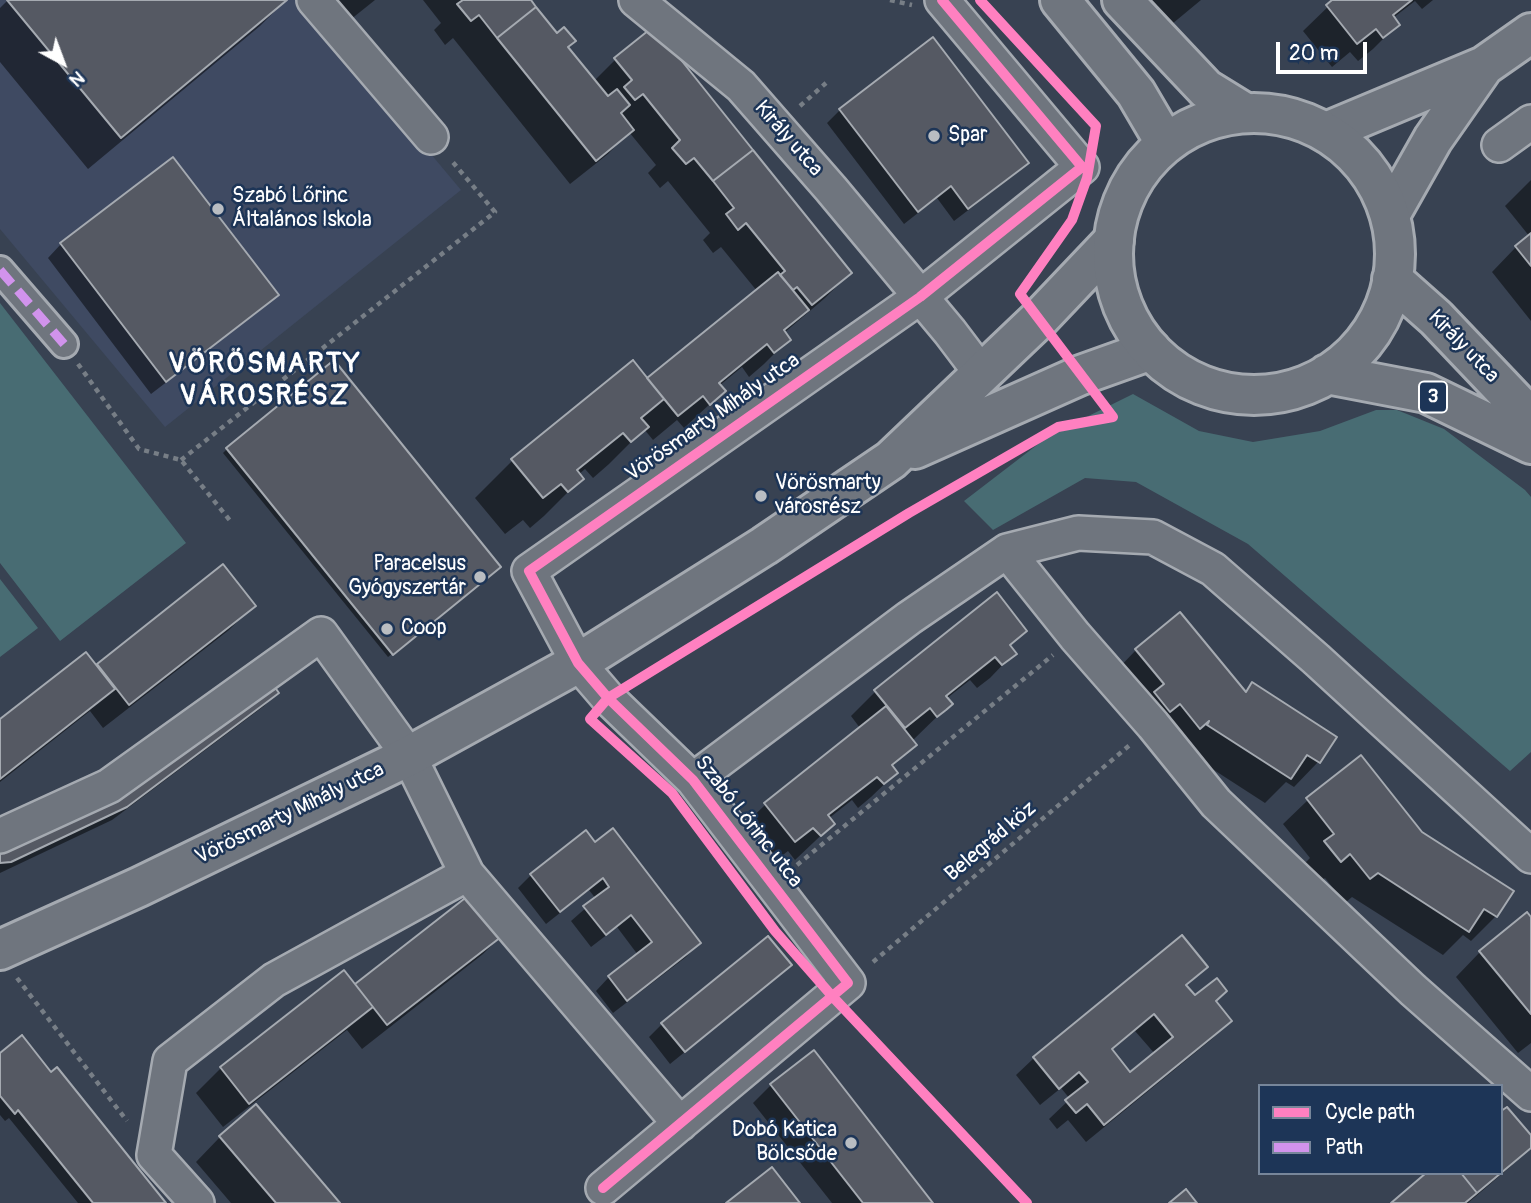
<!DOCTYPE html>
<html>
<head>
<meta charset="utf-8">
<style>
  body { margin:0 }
  #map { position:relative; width:1531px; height:1203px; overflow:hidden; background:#384252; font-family:Pangolin,sans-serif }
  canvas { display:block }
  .legend { position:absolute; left:1258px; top:1084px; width:245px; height:91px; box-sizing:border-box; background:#1d3557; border:2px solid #77869a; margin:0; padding:9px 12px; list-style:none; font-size:21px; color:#fff }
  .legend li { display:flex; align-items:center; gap:14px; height:35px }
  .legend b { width:35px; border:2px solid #77869a }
  .north { position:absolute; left:28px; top:28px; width:70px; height:70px; -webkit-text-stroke:5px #1d3557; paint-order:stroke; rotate:139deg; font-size:19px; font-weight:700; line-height:28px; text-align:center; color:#fff }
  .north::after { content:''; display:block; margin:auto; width:24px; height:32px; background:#fff; clip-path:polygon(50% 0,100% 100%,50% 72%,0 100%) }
  .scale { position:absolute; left:1276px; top:42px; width:91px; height:32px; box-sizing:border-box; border:4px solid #fff; border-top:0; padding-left:9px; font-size:21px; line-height:24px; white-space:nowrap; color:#fff; -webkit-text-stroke:5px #1d3557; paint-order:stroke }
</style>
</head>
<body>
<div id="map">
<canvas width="1531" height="1203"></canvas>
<ul class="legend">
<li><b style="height:9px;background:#ff80c0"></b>Cycle path</li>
<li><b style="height:9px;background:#d193ec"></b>Path</li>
</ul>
<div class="north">N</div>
<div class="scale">20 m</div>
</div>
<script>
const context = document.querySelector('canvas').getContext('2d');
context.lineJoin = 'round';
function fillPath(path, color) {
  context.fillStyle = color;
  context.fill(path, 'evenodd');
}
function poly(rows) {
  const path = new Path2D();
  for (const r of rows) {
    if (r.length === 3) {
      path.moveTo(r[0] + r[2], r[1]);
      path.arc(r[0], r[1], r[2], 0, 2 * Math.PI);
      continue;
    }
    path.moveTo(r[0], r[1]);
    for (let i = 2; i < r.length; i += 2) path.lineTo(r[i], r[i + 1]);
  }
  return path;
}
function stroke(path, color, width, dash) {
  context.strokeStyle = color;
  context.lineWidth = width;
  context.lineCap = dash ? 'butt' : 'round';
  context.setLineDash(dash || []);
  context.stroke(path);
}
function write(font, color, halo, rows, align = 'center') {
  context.font = font + ' Pangolin,sans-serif';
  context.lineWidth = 5;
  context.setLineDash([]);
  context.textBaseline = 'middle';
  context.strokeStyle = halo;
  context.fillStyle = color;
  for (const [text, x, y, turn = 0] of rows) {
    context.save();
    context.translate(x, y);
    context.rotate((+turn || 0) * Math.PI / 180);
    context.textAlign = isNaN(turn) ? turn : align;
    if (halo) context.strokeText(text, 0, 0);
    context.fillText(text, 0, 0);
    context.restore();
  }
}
fillPath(poly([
  [0,0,302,0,461,190,165,427,0,229]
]), '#3f4a62');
fillPath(poly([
  [0,303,186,543,60,641,0,563],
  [1133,394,1199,431,1253,442,1320,431,1376,410,1397,410,1444,429,1525,490,1531,497,1531,752,1510,771,1248,544,1136,482,1085,478,993,530,964,501,1050,435],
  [0,579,38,628,0,657]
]), '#486c73');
fillPath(poly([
  [8,0,286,0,260,26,88,169,0,62,0,8],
  [334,0,375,0,350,20],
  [423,0,529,0,594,81,616,59,850,273,825,298,784,333,789,339,764,364,749,377,742,367,719,386,724,391,684,428,677,420,653,440,644,429,609,464,593,478,585,469,578,475,581,479,544,516,530,528,523,520,505,534,475,498,512,461,633,363,647,380,757,291,721,247,713,253,703,240,710,233,668,181,660,188,648,173,656,165,629,132,608,154,570,184,453,38,445,45,434,30,441,23],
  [1151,0,1201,0,1172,24],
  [1335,0,1433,0,1422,9,1415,1,1393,18,1398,24,1373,49,1358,61,1350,52,1332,67,1303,31],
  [840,110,1026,163,1013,176,954,221,937,198,904,224,827,123],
  [1531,180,1531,321,1492,272,1516,247,1530,237,1505,206],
  [61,244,276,295,263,308,151,394,48,258],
  [227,449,495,571,388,657,223,453],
  [223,567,253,606,229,630,103,728,90,711,0,782,0,722,96,668],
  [1025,630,1009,647,1014,653,990,678,977,688,970,680,946,699,950,704,912,741,915,744,892,767,896,773,871,797,858,808,852,800,828,819,833,824,795,860,788,851,769,866,740,829,765,805,860,728,851,716,875,692],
  [1136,650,1244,692,1252,685,1334,738,1318,762,1294,787,1286,782,1265,803,1180,748,1112,675],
  [277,693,264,706,112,820,0,873,0,849],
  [1308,800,1421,833,1496,916,1471,941,1463,935,1443,955,1352,897,1345,903,1325,878,1315,885,1301,867,1310,858,1283,824],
  [595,844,699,943,686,957,613,1013,596,991,609,977,638,955,617,927,591,947,571,921,596,899,589,890,546,924,518,888,531,875],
  [477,891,508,929,483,954,362,1049,347,1030,223,1127,196,1093,221,1068,355,987],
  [1531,919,1531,1043,1518,1053,1456,977,1480,952],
  [1182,937,1206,967,1186,987,1195,998,1214,1001,1230,1021,1212,1039,1086,1142,1068,1120,1057,1129,1049,1119,1070,1099,1061,1088,1040,1105,1016,1075,1034,1058],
  [1135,1031,1155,1054,1130,1074,1111,1051],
  [776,978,670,1064,649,1037,662,1024],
  [0,1055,51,1075,164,1203,78,1203,9,1118,5,1121,0,1115],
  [771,1085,931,1203,832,1203,753,1103],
  [1501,1114,1531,1138,1531,1147,1510,1167,1468,1203,1394,1203,1429,1173,1501,1173],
  [220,1137,338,1203,231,1203,196,1162]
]), '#0007');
const building = poly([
  [7,0,287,0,121,138,7,0],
  [463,0,531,0,536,7,497,38,479,15,471,21,457,4,463,0],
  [1332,0,1412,0,1393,15,1400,25,1383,38,1376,29,1357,44,1326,5,1332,0],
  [536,7,557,33,564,27,576,41,568,47,608,96,617,89,630,105,621,113,634,130,596,161,497,38,536,7],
  [654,26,753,150,713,181,694,158,686,164,672,148,680,140,643,94,635,100,624,87,632,80,614,58,654,26],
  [933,37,1029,163,968,209,951,186,918,212,839,109,933,37],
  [753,150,852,273,812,305,797,287,793,290,780,275,785,271,746,223,738,230,726,214,734,208,713,181,753,150],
  [173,157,279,295,166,382,60,243,173,157],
  [1531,233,1531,266,1515,246,1531,233],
  [778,272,809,310,784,330,791,340,774,353,767,344,719,383,726,391,710,405,703,396,678,416,647,378,778,272],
  [334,360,501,567,393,655,226,448,334,360],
  [633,360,664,399,641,418,649,427,631,442,623,433,577,470,584,479,568,492,561,484,543,498,511,459,633,360],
  [223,564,256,606,129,705,97,664,223,564],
  [997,592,1027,631,1010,645,1017,654,1002,665,995,657,946,696,953,704,946,710,937,717,930,708,905,728,874,690,997,592],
  [1180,612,1246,692,1252,682,1337,737,1320,763,1307,755,1291,779,1207,725,1209,721,1200,729,1180,704,1170,712,1154,692,1164,684,1135,649,1180,612],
  [86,652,115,689,0,779,0,719,86,652],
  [269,679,279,693,127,807,11,862,0,863,0,847,269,679],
  [886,706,917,745,892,765,898,773,884,784,877,777,828,815,835,824,821,836,813,828,795,842,764,803,886,706],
  [1361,755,1422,832,1514,891,1497,917,1484,909,1469,932,1378,873,1370,879,1350,854,1341,862,1324,841,1334,834,1306,798,1361,755],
  [613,828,701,943,627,1001,608,976,652,942,631,915,606,935,583,906,609,887,603,878,560,912,530,874,586,830,595,842,613,828],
  [478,888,510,930,387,1025,355,984,478,888],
  [1527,912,1531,917,1531,1014,1479,951,1527,912],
  [1182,935,1208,967,1186,985,1195,995,1217,978,1227,991,1216,1001,1232,1021,1104,1125,1087,1104,1076,1113,1065,1100,1088,1082,1079,1072,1059,1089,1033,1057,1182,935],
  [1154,1014,1173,1037,1130,1072,1112,1049,1154,1014],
  [768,936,792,965,685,1052,661,1023,768,936],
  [344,970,373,1007,249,1104,220,1067,344,970],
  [22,1035,51,1072,57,1067,166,1203,93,1203,18,1110,15,1114,0,1096,0,1053,22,1035],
  [814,1050,933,1203,863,1203,770,1084,814,1050],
  [256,1104,283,1136,340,1203,276,1203,219,1136,256,1104],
  [1507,1107,1531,1135,1531,1148,1501,1173,1501,1111,1507,1107],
  [772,1167,800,1203,726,1203,772,1167],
  [1426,1173,1461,1173,1477,1193,1465,1203,1391,1203,1426,1173],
  [1461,1173,1501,1173,1477,1193,1461,1173],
  [1186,1189,1197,1203,1169,1203,1186,1189]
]);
fillPath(building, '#555963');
stroke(building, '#a5aab1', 2);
const pedestrian = poly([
  [0,270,64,344]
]);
const minor = poly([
  [314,0,431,137],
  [636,0,741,86,831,189,950,332,981,373],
  [1499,145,1531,122],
  [1007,551,1075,636,1153,725,1216,803,1413,990,1531,1094],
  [693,780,909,618,1007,551,1078,533,1153,537,1213,569,1316,659,1531,856],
  [0,836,109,786,321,634,409,756,467,874,680,1124],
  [603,1188,848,983,693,780,608,698,578,663,529,571,920,297,1082,167,942,0],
  [197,1203,154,1155,170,1061,274,980,467,874]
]);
const tertiary = poly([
  [1326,132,1484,66,1531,33],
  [1390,215,1433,139,1484,66]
]);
const secondary = poly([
  [915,449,1081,375,1151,350],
  [0,950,139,887,409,756,578,663,764,546,891,460,1039,319,1114,240]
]);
const primary = poly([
  [1060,0,1136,93,1166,144],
  [1122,0,1206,89,1245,113],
  [1254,254,141],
  [1392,279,1436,318,1531,418],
  [1327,374,1426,393,1531,444]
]);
stroke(pedestrian, '#a5aab1', 32);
stroke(minor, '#a5aab1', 38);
stroke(tertiary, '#a5aab1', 44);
stroke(secondary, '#a5aab1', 44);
stroke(primary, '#a5aab1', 44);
stroke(poly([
  [890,0,912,5],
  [800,106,826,83],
  [78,364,139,449,181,460,232,523],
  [181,460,495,212,451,160],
  [797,865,1053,655],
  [873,962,1131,744],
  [17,978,127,1121]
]), '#777e86', 4.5, [5, 5]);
stroke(pedestrian, '#6f757e', 26);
stroke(minor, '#6f757e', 33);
stroke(tertiary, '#6f757e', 38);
stroke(secondary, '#6f757e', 38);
stroke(primary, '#6f757e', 38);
stroke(poly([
  [0,270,64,344]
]), '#d193ec', 9, [18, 9]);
stroke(poly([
  [980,0,1096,126,1087,178,1072,220,1020,294,1113,417,1058,427,909,513,608,698,590,719,672,793,775,931,832,996,1027,1203],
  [603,1188,848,983,693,780,608,698,578,663,529,571,920,297,1082,167,942,0]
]), '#ff80c0', 10);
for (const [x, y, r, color] of [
  [934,136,7,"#b9bdc2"],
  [218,209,7,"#b9bdc2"],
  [761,496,7,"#b9bdc2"],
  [480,577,7,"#b9bdc2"],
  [387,629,7,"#b9bdc2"],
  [851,1143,7,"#b9bdc2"]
]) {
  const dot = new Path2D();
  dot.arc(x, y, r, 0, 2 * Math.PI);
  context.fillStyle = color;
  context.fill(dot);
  stroke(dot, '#1d3557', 2.5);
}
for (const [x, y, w] of [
  [1433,397,28]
]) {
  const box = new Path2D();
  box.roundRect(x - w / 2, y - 15.5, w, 31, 5);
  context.fillStyle = '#1d3557';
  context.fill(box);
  stroke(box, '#fff', 2);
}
write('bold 19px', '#fff', null, [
  ["3",1433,397]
]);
write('21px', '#fff', '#1d3557', [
  ["Spar",948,136],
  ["Szabó Lőrinc",232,197],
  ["Általános Iskola",232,221],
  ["Vörösmarty",775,484],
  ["városrész",775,508],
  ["Paracelsus",466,565,"right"],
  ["Gyógyszertár",466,589,"right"],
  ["Coop",401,629],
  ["Dobó Katica",837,1131,"right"],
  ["Bölcsőde",837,1155,"right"]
], 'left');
write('21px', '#fff', '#1d3557', [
  ["Király utca",788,139,49],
  ["Király utca",1463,347,46],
  ["Vörösmarty Mihály utca",713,418,-35],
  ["Vörösmarty Mihály utca",290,814,-26],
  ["Szabó Lőrinc utca",748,822,52],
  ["Belegrád köz",991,842,-40]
]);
context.letterSpacing = '2px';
write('bold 28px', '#fff', '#1d3557', [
  ["VÖRÖSMARTY",265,365],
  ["VÁROSRÉSZ",265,397]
]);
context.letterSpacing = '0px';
</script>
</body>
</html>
